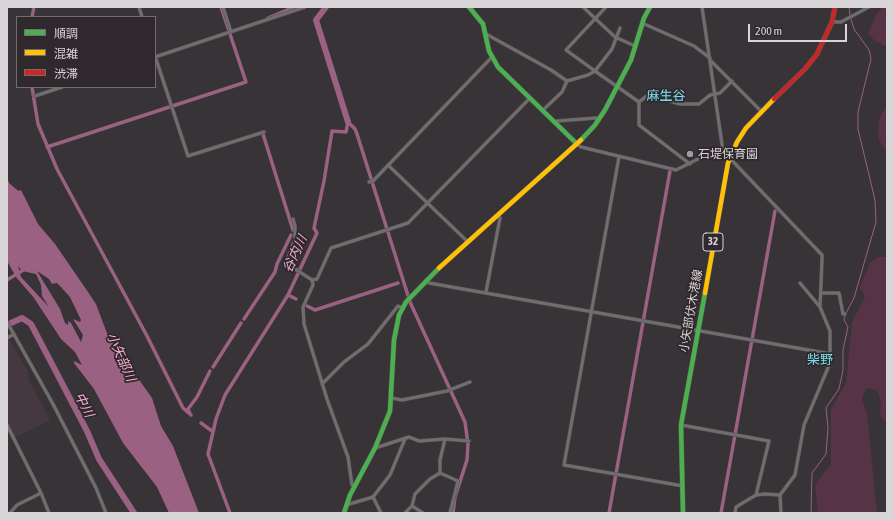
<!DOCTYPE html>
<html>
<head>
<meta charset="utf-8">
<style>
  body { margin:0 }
  #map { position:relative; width:894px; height:520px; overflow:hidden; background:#383336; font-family:"Asap Condensed","Noto Sans JP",sans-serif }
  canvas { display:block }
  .frame { position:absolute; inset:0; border:8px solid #d9d4d7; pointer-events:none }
  .legend { position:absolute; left:16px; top:16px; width:140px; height:72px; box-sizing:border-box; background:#2f282c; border:1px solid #736d70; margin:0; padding:5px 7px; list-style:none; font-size:12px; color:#d9d4d7 }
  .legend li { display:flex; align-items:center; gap:8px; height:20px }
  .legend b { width:20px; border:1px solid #736d70 }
  .scale { position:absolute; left:748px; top:24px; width:99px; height:18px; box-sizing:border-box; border:2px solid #d9d4d7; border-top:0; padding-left:5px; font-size:12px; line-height:14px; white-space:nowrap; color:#d9d4d7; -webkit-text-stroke:3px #2f282c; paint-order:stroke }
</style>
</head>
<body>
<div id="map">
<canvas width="894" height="520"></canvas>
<div class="frame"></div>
<ul class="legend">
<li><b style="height:5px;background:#4caf50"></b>順調</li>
<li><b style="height:5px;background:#ffc107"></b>混雑</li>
<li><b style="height:5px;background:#c62828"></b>渋滞</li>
</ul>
<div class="scale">200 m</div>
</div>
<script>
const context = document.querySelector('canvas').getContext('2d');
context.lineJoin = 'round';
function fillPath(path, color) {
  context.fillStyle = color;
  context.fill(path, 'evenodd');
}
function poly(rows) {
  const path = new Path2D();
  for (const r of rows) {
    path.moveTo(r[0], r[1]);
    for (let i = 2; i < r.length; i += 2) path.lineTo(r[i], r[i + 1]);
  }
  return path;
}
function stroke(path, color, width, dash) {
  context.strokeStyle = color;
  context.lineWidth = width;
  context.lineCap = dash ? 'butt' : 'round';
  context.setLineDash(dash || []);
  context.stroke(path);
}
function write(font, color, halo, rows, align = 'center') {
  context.font = font + ' "Asap Condensed","Noto Sans JP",sans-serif';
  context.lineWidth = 3.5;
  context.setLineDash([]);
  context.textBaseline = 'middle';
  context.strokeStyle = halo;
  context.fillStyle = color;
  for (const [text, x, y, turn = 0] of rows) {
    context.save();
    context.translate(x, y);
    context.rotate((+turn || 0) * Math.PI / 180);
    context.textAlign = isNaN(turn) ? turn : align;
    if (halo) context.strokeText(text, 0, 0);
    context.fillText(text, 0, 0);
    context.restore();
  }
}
fillPath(poly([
  [9,339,27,370,30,382,50,420,15,438,7,422,7,340]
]), '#45393f');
fillPath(poly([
  [883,7,887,7,887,47,874,40,868,33,877,13],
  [885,108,887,108,887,153,879,140,878,130,879,119],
  [878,257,887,257,887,424,880,415,881,401,877,390,866,388,862,398,867,414,877,513,818,513,815,485,831,464,831,409,846,383,852,322,865,297,860,287,870,263]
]), '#563446');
fillPath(poly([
  [7,177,9,183,16,189,19,191,21,190,38,224,55,244,88,292,96,304,108,336,152,398,161,426,173,446,199,513,169,513,157,487,123,443,94,389,74,363,74,361,82,365,75,352,61,339,34,298,16,277,7,261],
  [18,266,22,271,36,274,41,285,42,296,49,307,21,277],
  [37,271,49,279,52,284,57,283,60,286,70,297,81,320,80,322,73,319,83,335,81,342,71,323,68,321,68,325,65,323,60,309]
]), '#9b6182');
stroke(poly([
  [849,7,850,15],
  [846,313,854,298,876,222,875,200,858,129,858,112,871,59,869,50,854,29,851,19],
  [811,513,812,473,826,454,828,428,826,408,839,389,843,370,843,350,848,327,844,320,845,316]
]), '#9b6182', 1);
stroke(poly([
  [32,17,34,7],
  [268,18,294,7],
  [32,87,38,124,57,169,147,336,183,408,191,415],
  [348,122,355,129,357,134,410,302,465,422,468,444,467,460,455,497,453,513],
  [263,134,293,230],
  [47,147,246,82,221,7],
  [7,280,25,269],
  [288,295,296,299],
  [307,306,315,310,398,283],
  [244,319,275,272,277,264,291,235],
  [213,367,241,323],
  [190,414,188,409,197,397,210,371],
  [201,423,212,431],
  [230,513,208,454,216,419,225,395,288,295,317,233,314,228,324,181,332,131,346,132,348,122],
  [609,513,670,171],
  [721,513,775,211]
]), '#9b6182', 3.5);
stroke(poly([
  [326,7,316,20,348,122],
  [11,323,22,318,31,324,87,431,99,459,134,513]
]), '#9b6182', 6);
const street = poly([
  [139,7,142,17],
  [223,7,231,32],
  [583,7,615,37,635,46],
  [606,7,566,50,595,71,612,49,620,28],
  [702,7,723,151,822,255,822,260,820,307,830,331,830,363,804,425,795,475,780,495,781,513],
  [832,22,841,22,869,7],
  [642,23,694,46,710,58],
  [486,34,551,70,567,81],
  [155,56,188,156,264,132],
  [155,57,305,7],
  [710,60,761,111],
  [35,96,62,87],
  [639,102,648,95,680,104,699,104,710,95,720,93,732,81],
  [543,110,562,92,567,81,588,75,595,71,639,102,639,125,690,164],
  [556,122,557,121,596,118,598,120],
  [577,144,581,147,676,170,722,147],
  [619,157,564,465,683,486],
  [388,165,468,242],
  [369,182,373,181,491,58],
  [293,219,295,226,295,239,286,263,312,280,313,285,303,307,304,324,327,399,348,457,352,485,354,486],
  [312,280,317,279,331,248,408,223,530,98],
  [426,280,429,283,831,354],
  [800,283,820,307],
  [486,292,500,218,498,215],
  [822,293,839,293,843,314,845,314],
  [7,322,53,404,96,488,106,513],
  [7,338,14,334],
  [322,384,344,362,368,344,398,306,402,308],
  [392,398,402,400,447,391,470,382],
  [7,425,41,493,49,513],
  [681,425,769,441,756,495,736,507,735,513],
  [375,448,409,437,419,441,445,439],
  [440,473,440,460,445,439,469,441],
  [756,495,765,494,780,495],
  [373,497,381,513],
  [346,505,373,497,390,475,405,439],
  [412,506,423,513],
  [10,513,17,505,41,493],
  [405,513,412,506,415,494,430,479,440,473,458,481,450,513]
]);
const fast = poly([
  [469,7,483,24,489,51,498,67,577,144],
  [581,140,595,125,605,110,631,60,644,18,650,7],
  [344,513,350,495,375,448,390,411,394,340,399,315,406,302,439,268],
  [683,513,681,425,705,293]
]);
const slow = poly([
  [439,268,581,140],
  [705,293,728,163,737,142,746,128,774,99]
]);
const jam = poly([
  [774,99,805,69,817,54,832,22,835,7]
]);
stroke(street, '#545052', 4);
stroke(fast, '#545052', 5.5);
stroke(slow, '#545052', 5.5);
stroke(jam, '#545052', 5.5);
stroke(street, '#706d6e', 3);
stroke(fast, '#4caf50', 4.5);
stroke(slow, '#ffc107', 4.5);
stroke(jam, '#c62828', 4.5);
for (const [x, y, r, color] of [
  [690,154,4,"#a19c9f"]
]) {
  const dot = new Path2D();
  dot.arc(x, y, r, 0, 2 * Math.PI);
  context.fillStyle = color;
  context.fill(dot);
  stroke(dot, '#2f282c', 1.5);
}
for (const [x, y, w] of [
  [713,242,20]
]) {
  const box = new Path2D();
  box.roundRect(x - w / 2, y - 9, w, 18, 3);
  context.fillStyle = '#2f282c';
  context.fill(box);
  stroke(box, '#d9d4d7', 1);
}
write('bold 11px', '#d9d4d7', null, [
  ["32",713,242]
]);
write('12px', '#d9d4d7', '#2f282c', [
  ["石堤保育園",698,154]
], 'left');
write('12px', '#d9d4d7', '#2f282c', [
  ["小矢部伏木港線",691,311,-80]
]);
write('13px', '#76e0ee', '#2f282c', [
  ["麻生谷",666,96],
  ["柴野",820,360]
]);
write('italic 13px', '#f6add4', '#2f282c', [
  ["谷内川",295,254,-65],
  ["小矢部川",121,357,66],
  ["中川",84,405,63]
]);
</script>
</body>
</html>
